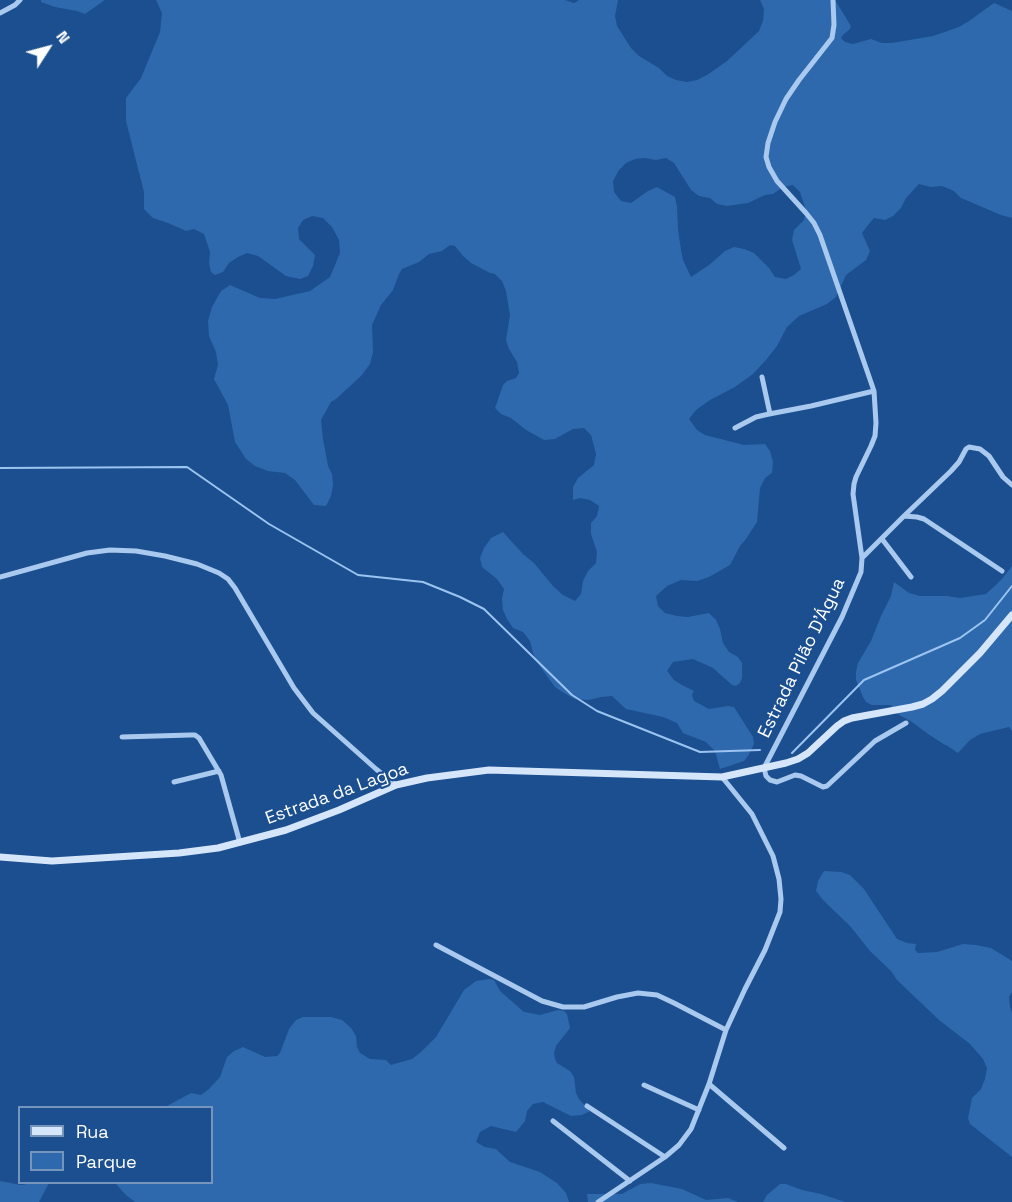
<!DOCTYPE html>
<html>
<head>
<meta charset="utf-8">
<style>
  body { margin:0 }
  #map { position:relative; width:1012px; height:1202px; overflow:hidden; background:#1b4f8f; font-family:"Space Grotesk",sans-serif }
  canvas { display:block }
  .legend { position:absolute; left:18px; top:1106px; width:195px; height:78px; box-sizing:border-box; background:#1b4f8f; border:2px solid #7695bc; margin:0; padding:8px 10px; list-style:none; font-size:18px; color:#fff }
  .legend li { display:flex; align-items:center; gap:12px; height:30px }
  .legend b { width:30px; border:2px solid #7695bc }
  .north { position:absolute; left:18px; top:18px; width:60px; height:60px; -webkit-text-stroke:4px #1b4f8f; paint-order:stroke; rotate:54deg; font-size:16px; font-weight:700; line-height:24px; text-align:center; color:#fff }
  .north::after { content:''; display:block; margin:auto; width:21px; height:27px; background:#fff; clip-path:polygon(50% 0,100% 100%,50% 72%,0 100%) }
</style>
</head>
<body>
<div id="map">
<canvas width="1012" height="1202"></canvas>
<ul class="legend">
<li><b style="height:8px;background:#d6e6fa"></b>Rua</li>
<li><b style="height:16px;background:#2e69ad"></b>Parque</li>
</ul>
<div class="north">N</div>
</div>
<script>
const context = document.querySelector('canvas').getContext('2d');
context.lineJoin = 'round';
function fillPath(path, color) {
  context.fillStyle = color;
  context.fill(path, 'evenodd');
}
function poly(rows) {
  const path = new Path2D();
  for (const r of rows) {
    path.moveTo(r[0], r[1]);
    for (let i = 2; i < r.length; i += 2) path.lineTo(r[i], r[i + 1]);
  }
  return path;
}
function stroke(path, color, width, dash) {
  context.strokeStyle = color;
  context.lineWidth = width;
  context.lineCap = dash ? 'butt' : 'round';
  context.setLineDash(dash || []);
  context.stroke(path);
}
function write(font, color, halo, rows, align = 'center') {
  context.font = font + ' "Space Grotesk",sans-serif';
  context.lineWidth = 4.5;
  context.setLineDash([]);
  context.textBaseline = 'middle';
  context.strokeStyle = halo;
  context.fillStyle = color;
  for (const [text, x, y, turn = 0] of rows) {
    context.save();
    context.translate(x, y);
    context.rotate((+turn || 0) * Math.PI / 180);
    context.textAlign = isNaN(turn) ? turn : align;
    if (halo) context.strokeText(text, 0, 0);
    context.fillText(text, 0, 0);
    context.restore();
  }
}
fillPath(poly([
  [41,0,105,0,85,14,77,11,55,7,41,2],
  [156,0,565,0,574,3,579,0,618,0,615,16,617,26,631,48,639,56,659,68,667,76,676,80,687,82,697,80,707,75,727,61,759,31,763,21,764,9,760,0,835,0,851,26,850,29,843,35,841,38,845,42,853,44,871,39,882,43,892,43,933,36,959,27,969,21,994,3,1012,11,1012,218,1001,215,961,198,954,191,942,186,931,187,919,184,906,198,901,208,893,216,885,220,874,218,868,225,862,233,870,251,866,260,846,275,836,297,827,304,799,316,787,327,777,346,766,360,753,374,735,387,710,400,696,410,689,419,697,430,705,435,744,445,765,444,770,451,773,462,772,473,765,478,760,488,757,522,746,539,740,546,730,565,709,577,697,581,681,580,667,586,656,596,658,606,665,613,677,616,688,617,709,613,716,620,720,629,723,643,729,652,738,657,742,663,742,678,740,683,736,686,732,685,713,668,693,659,673,662,667,671,674,680,682,685,694,691,692,695,694,701,709,709,728,706,734,707,753,737,754,744,748,756,744,761,720,769,715,751,706,742,683,733,677,723,663,717,626,709,612,696,601,697,589,700,575,699,564,693,555,687,539,665,533,653,530,641,523,632,513,628,507,619,503,610,502,599,504,589,497,579,482,567,480,558,484,548,491,538,503,532,523,554,534,563,553,586,563,595,575,601,581,594,583,581,588,571,596,563,597,552,591,534,591,523,597,516,599,506,590,500,580,498,573,500,573,487,578,478,594,465,596,454,591,435,584,428,573,429,555,439,544,440,526,430,511,418,501,414,495,408,503,385,507,381,516,378,519,373,517,362,509,349,506,340,510,315,506,291,502,281,495,274,490,273,471,263,463,256,455,246,450,245,442,251,429,254,419,262,402,269,399,274,393,290,381,305,372,325,373,352,370,364,361,376,336,399,331,402,321,420,323,439,328,466,332,474,333,485,331,496,326,506,314,505,295,480,285,473,268,471,255,466,246,459,235,442,228,405,214,379,218,365,216,352,209,336,208,321,212,307,221,291,230,285,260,298,275,299,310,291,330,277,340,253,339,240,332,227,323,218,312,216,303,220,298,228,299,239,315,255,313,266,308,276,300,279,286,276,258,256,247,253,238,257,229,263,223,272,215,275,211,272,209,263,210,252,204,234,194,229,186,231,168,223,153,218,144,209,144,192,126,121,126,98,141,78,160,32,162,13],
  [645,158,656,160,666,158,674,163,691,190,699,196,710,198,717,204,727,206,748,203,765,195,773,194,783,187,793,185,800,192,806,210,804,220,794,230,792,240,801,269,794,275,786,279,775,277,769,268,754,253,744,249,734,247,725,251,709,265,691,277,683,260,681,250,678,229,677,207,675,197,657,187,648,191,631,203,621,201,614,192,613,181,619,170,626,163,635,159],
  [1012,566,1012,731,1009,727,980,734,970,740,958,753,946,745,945,745,928,734,912,722,894,712,891,705,872,705,866,702,863,697,856,680,856,672,858,663,871,641,881,616,891,596,894,582,909,593,920,596,947,596,960,598,986,594,1001,580],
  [824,871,841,872,850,875,864,889,897,939,907,943,916,944,915,950,918,953,937,952,963,944,976,945,991,948,1012,961,1012,992,1009,997,1010,1007,1012,1013,1012,1157,970,1124,968,1118,972,1098,981,1089,985,1079,987,1068,983,1059,970,1044,939,1020,897,980,891,971,870,951,850,926,823,900,816,891,818,881],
  [489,979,494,980,500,991,524,1012,540,1015,558,1010,564,1011,567,1014,570,1028,556,1046,554,1053,555,1059,557,1063,570,1071,574,1077,576,1093,579,1099,590,1111,582,1115,571,1116,543,1102,533,1104,527,1111,525,1121,516,1132,491,1126,480,1132,476,1142,485,1147,496,1149,510,1162,540,1172,557,1183,566,1193,569,1202,135,1202,126,1195,115,1183,212,1182,212,1108,165,1107,191,1093,201,1095,209,1089,220,1077,227,1057,234,1051,243,1047,265,1057,277,1056,280,1053,289,1029,296,1020,303,1017,331,1017,342,1020,351,1028,356,1036,357,1047,360,1053,370,1059,386,1060,391,1065,401,1062,412,1059,421,1052,436,1037,464,990,476,981],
  [0,1181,21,1185,33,1183,49,1183,39,1202,0,1202],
  [651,1183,682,1189,706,1200,728,1198,738,1202,588,1202,587,1194,622,1194,640,1184],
  [780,1184,786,1184,802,1190,821,1194,845,1202,763,1202,767,1195]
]), '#2e69ad');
stroke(poly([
  [0,468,187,467,269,524,358,575,423,582,460,597,484,609,572,695,597,711,700,752,760,750],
  [792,753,864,680,960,638,985,620,1012,586]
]), '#9cc4f0', 2);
stroke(poly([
  [833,0,834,25,832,38,799,80,786,99,775,122,768,143,766,157,769,167,777,181,806,213,814,223,820,235,874,391,876,423,875,436,871,446,856,477,854,484,853,494,862,558,861,572,842,617,764,768,766,776,770,780,777,782,795,775,801,776,823,787,827,786,875,741,906,723],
  [0,13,15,5,20,0],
  [762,377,770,414],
  [735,428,756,417,769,414,811,406,874,391],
  [904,516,951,471,959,462,966,449,969,447,980,449,989,456,1003,477,1012,485],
  [882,539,911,577],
  [862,558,904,516,917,517,924,519,1002,571],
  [0,577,87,553,110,550,136,551,165,556,197,564,219,573,228,579,235,588,294,688,313,713,376,769,396,785],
  [122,737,190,735,195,735,199,738,221,775,240,843],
  [174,782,219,771],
  [436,945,542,1001,563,1007,584,1007,617,997,638,993,657,995,674,1003,726,1030],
  [709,1084,784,1148],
  [644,1085,699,1110],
  [587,1106,665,1157],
  [553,1121,630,1181],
  [598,1202,665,1157,679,1145,691,1129,709,1084,726,1030,745,989,765,950,780,912,781,899,779,879,773,856,752,814,722,777]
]), '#a9c9ee', 5);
stroke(poly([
  [0,857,52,861,179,853,218,848,286,830,339,810,396,785,427,778,489,770,722,777,786,763,798,759,808,753,837,726,844,721,852,718,912,707,923,704,932,699,942,691,980,653,1012,615]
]), '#d6e6fa', 7);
write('18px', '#fff', '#1b4f8f', [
  ["Estrada Pilão D'Água",802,658,-64],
  ["Estrada da Lagoa",337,794,-20]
]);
</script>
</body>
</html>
